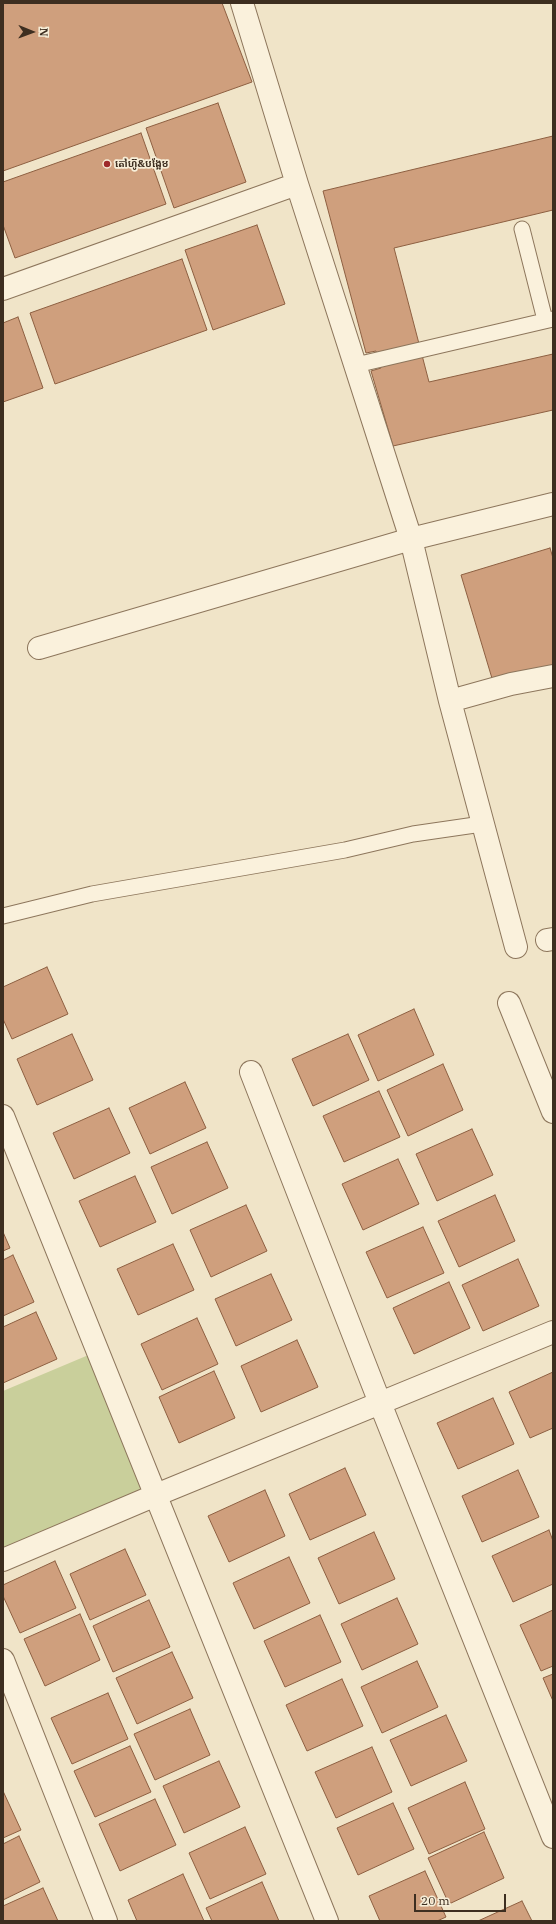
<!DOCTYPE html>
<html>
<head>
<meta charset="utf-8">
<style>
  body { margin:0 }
  #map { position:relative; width:556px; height:1924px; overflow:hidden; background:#f0e4c8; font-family:"IBM Plex Serif",serif }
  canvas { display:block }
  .frame { position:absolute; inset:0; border:4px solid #3d2e20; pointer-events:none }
  .north { position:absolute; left:12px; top:12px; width:40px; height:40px; -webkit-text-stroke:3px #f7eed8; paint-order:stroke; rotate:91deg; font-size:11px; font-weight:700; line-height:16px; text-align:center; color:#3d2e20 }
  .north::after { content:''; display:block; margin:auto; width:14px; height:18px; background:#3d2e20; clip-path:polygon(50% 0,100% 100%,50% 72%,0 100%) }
  .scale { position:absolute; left:414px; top:1894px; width:92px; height:18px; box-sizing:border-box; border:2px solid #3d2e20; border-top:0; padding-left:5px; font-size:12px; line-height:14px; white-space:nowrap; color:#3d2e20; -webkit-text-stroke:3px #f7eed8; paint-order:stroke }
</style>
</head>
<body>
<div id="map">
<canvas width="556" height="1924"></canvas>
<div class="frame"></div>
<div class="north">N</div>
<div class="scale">20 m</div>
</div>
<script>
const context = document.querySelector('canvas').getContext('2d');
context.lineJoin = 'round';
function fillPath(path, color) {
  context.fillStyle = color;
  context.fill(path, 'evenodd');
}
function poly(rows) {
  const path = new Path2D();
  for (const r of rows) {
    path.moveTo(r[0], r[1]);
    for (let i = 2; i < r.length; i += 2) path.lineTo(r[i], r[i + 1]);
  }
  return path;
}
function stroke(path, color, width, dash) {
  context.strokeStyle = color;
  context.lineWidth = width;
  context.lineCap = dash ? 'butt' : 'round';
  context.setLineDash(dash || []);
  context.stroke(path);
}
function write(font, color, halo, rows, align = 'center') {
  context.font = font + ' "IBM Plex Serif","Noto Sans Khmer",serif';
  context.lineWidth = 3.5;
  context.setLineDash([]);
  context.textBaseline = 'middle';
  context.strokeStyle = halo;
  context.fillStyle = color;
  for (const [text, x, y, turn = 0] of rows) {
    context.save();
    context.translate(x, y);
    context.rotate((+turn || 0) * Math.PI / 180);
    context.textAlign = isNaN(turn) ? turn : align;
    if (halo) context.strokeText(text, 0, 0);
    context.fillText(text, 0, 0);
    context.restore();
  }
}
fillPath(poly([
  [98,1351,156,1495,3,1560,3,1391]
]), '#c9cf9b');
const building = poly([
  [3,3,222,3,252,82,3,171,3,3],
  [218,103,246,182,174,208,146,128,218,103],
  [141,133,166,204,15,258,3,225,3,182,141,133],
  [553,136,553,210,394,248,429,382,553,354,553,410,393,446,371,371,381,368,376,351,366,353,323,191,553,136],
  [257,225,285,304,213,330,185,250,257,225],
  [182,259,207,330,55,384,30,313,182,259],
  [18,317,43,388,3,402,3,323,18,317],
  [550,548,553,558,553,667,494,685,461,575,550,548],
  [47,967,68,1014,12,1039,3,1019,3,987,47,967],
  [414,1009,434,1055,378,1081,358,1035,414,1009],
  [72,1034,93,1080,37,1105,17,1059,72,1034],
  [348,1034,369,1080,313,1106,292,1059,348,1034],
  [443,1064,463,1110,408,1136,387,1090,443,1064],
  [185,1082,206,1128,150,1154,129,1108,185,1082],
  [379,1091,400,1137,344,1162,323,1116,379,1091],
  [109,1108,130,1153,74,1179,53,1133,109,1108],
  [472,1129,493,1175,437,1201,416,1154,472,1129],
  [207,1142,228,1188,172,1214,151,1167,207,1142],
  [398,1159,419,1204,363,1230,342,1184,398,1159],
  [135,1176,156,1222,100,1247,79,1201,135,1176],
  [495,1195,515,1241,459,1267,438,1221,495,1195],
  [246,1205,267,1251,211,1277,190,1230,246,1205],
  [423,1227,444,1273,387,1298,366,1252,423,1227],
  [3,1232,10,1248,3,1251,3,1232],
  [173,1244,194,1290,138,1315,117,1269,173,1244],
  [13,1255,34,1302,3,1316,3,1260,13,1255],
  [518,1259,539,1306,483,1331,462,1285,518,1259],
  [271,1274,292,1320,236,1346,215,1299,271,1274],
  [449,1282,470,1328,414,1354,393,1308,449,1282],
  [36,1312,57,1359,3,1383,3,1327,36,1312],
  [197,1318,218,1364,162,1390,141,1344,197,1318],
  [297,1340,318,1387,261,1412,241,1366,297,1340],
  [214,1371,235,1418,179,1443,159,1397,214,1371],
  [553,1372,553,1428,530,1438,509,1392,553,1372],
  [493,1398,514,1444,458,1469,437,1423,493,1398],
  [345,1468,366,1515,310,1540,289,1494,345,1468],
  [518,1470,539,1517,482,1542,462,1496,518,1470],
  [265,1490,285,1536,229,1562,208,1516,265,1490],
  [549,1530,553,1541,553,1584,513,1602,492,1556,549,1530],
  [374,1532,395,1579,339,1604,318,1558,374,1532],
  [125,1549,146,1595,90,1620,70,1574,125,1549],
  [289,1557,310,1603,254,1629,233,1583,289,1557],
  [55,1561,76,1608,20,1633,3,1596,3,1585,55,1561],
  [397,1598,418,1644,362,1670,341,1624,397,1598],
  [149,1600,170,1647,113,1672,93,1626,149,1600],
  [553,1610,553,1666,541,1671,520,1625,553,1610],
  [80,1614,100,1660,45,1686,24,1639,80,1614],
  [320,1615,341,1662,285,1687,264,1641,320,1615],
  [172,1652,193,1698,137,1724,116,1678,172,1652],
  [417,1661,438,1707,382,1733,361,1687,417,1661],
  [553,1674,553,1701,543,1678,553,1674],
  [342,1679,363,1726,307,1751,286,1705,342,1679],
  [108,1693,128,1739,72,1764,51,1718,108,1693],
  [190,1709,210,1755,155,1780,134,1734,190,1709],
  [446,1715,467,1761,411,1786,390,1740,446,1715],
  [130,1746,151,1792,95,1817,74,1771,130,1746],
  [372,1747,392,1792,336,1818,315,1772,372,1747],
  [219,1761,240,1807,184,1833,163,1786,219,1761],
  [465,1782,485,1829,429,1854,408,1808,465,1782],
  [3,1791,21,1830,3,1838,3,1791],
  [155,1799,176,1845,120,1871,99,1824,155,1799],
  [393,1803,414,1849,358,1875,337,1828,393,1803],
  [245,1827,266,1874,210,1899,189,1853,245,1827],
  [484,1832,504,1878,449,1904,428,1858,484,1832],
  [19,1836,40,1882,3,1900,3,1844,19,1836],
  [425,1871,446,1917,437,1921,380,1921,369,1896,425,1871],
  [183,1874,204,1921,137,1921,128,1900,183,1874],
  [262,1882,279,1921,212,1921,206,1908,262,1882],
  [43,1888,58,1921,3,1921,3,1906,43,1888],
  [522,1901,532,1921,478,1921,522,1901]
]);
fillPath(building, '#cf9f7d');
stroke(building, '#8d5f41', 1);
const lane = poly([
  [522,229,545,320],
  [356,365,553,319],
  [3,916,92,894,345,850,413,834,482,824]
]);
const street = poly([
  [242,3,297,184,411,539,450,701,511,684,553,676],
  [3,289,297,184],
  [39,648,411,539,553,504],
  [450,701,516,947],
  [547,940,553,939],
  [509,1003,553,1112],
  [251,1072,380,1403,553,1837],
  [3,1116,327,1921],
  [3,1560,156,1495,553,1332],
  [3,1660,106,1921]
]);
stroke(lane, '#8d765c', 17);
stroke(street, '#8d765c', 24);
stroke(lane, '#faf1dc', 15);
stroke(street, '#faf1dc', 22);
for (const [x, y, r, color] of [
  [107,164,4,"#9e2a2b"]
]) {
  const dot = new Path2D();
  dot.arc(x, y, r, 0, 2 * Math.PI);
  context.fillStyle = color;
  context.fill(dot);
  stroke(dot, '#f7eed8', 1.5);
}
write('bold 10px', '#3d2e20', '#f7eed8', [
  ["តៅហ៊ូ&បង្អែម",115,164]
], 'left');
</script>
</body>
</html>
